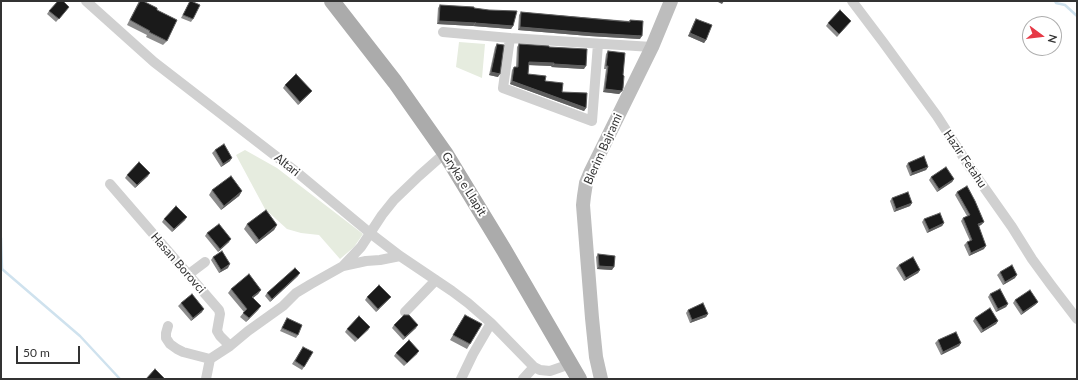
<!DOCTYPE html>
<html>
<head>
<meta charset="utf-8">
<style>
  body { margin:0 }
  #map { position:relative; width:1078px; height:380px; overflow:hidden; background:#fff; font-family:Lato,sans-serif }
  canvas { display:block }
  .frame { position:absolute; inset:0; border:2px solid #333; pointer-events:none }
  .north { position:absolute; left:1022px; top:16px; width:40px; height:40px; box-sizing:border-box; background:#fff; border:1px solid #adadad; border-radius:50%; rotate:105deg; font-size:11px; font-weight:700; line-height:16px; text-align:center; color:#333 }
  .north::after { content:''; display:block; margin:auto; width:14px; height:18px; background:#e63946; clip-path:polygon(50% 0,100% 100%,50% 72%,0 100%) }
  .scale { position:absolute; left:16px; top:346px; width:64px; height:18px; box-sizing:border-box; border:2px solid #333; border-top:0; padding-left:5px; font-size:12px; line-height:14px; white-space:nowrap; color:#333; -webkit-text-stroke:3px #fff; paint-order:stroke }
</style>
</head>
<body>
<div id="map">
<canvas width="1078" height="380"></canvas>
<div class="frame"></div>
<div class="north">N</div>
<div class="scale">50 m</div>
</div>
<script>
const context = document.querySelector('canvas').getContext('2d');
context.lineJoin = 'round';
function fillPath(path, color) {
  context.fillStyle = color;
  context.fill(path, 'evenodd');
}
function poly(rows) {
  const path = new Path2D();
  for (const r of rows) {
    path.moveTo(r[0], r[1]);
    for (let i = 2; i < r.length; i += 2) path.lineTo(r[i], r[i + 1]);
  }
  return path;
}
function stroke(path, color, width, dash) {
  context.strokeStyle = color;
  context.lineWidth = width;
  context.lineCap = dash ? 'butt' : 'round';
  context.setLineDash(dash || []);
  context.stroke(path);
}
function write(font, color, halo, rows, align = 'center') {
  context.font = font + ' Lato,sans-serif';
  context.lineWidth = 4;
  context.setLineDash([]);
  context.textBaseline = 'middle';
  context.strokeStyle = halo;
  context.fillStyle = color;
  for (const [text, x, y, turn = 0] of rows) {
    context.save();
    context.translate(x, y);
    context.rotate((+turn || 0) * Math.PI / 180);
    context.textAlign = isNaN(turn) ? turn : align;
    if (halo) context.strokeText(text, 0, 0);
    context.fillText(text, 0, 0);
    context.restore();
  }
}
fillPath(poly([
  [459,42,485,44,482,78,456,67],
  [245,150,277,168,363,234,354,247,340,259,319,235,301,233,287,229,265,209,236,155]
]), '#e6ecdf');
stroke(poly([
  [1055,1,1056,3,1065,5,1077,16],
  [1,238,2,269,80,336,120,379]
]), '#cfe2ee', 2.5);
stroke(poly([
  [86,1,154,62,299,174,370,233,400,256,452,291,468,303,491,323,534,367,540,370,550,371,570,364],
  [852,1,883,42,937,116,969,166,1012,227,1032,259,1051,285,1077,319],
  [443,32,510,38,652,47],
  [510,38,503,88,592,121,598,44],
  [110,184,219,310,220,314,217,331,220,336,230,346],
  [343,266,361,247,382,215,394,200,419,176,445,153],
  [189,274,205,262],
  [405,312,436,280],
  [168,326,166,333,166,338,170,344,177,349,183,352,210,359],
  [206,379,210,359,230,346,248,331,283,306,296,293,311,284,343,266,366,261,380,260,400,256],
  [461,379,473,354,491,323],
  [523,379,534,367]
]), '#d0d0d0', 10);
stroke(poly([
  [601,379,596,357,592,318,583,205,584,196,586,183,591,171,652,47,671,1]
]), '#bdbdbd', 14);
stroke(poly([
  [332,1,395,82,445,153,504,250,579,379]
]), '#ababab', 16);
fillPath(poly([
  [139,1,157,10,167,41,163,45,146,37,147,35,127,25],
  [190,1,193,19,191,22,181,18],
  [440,5,474,8,513,26,511,29,473,26,437,24,438,8],
  [69,7,56,22,47,14,49,11],
  [521,12,629,21,630,20,640,39,589,36,518,30,519,15],
  [696,19,706,40,704,43,688,36,694,22],
  [851,21,837,37,826,26,828,23],
  [497,44,498,77,489,75,495,47],
  [519,44,549,47,584,69,551,67,552,66,529,65,528,74,545,81,586,108,584,111,510,84,512,70,514,67,516,67,517,47],
  [608,51,622,91,619,94,603,92,606,69,604,69,606,54],
  [285,85,312,91,298,105,283,88],
  [215,150,230,161,221,167,212,153],
  [908,163,928,167,926,170,910,176,906,166],
  [127,175,148,176,135,188,125,178],
  [931,177,954,179,952,182,937,192,929,180],
  [212,190,242,191,239,196,221,210,209,195],
  [957,192,984,222,981,225,979,226,984,249,969,256,964,245,967,242,970,241,961,221,963,218,967,216,955,195],
  [892,198,912,203,910,206,894,212,890,201],
  [164,219,185,220,172,232,162,222],
  [924,219,944,223,942,226,927,233,922,222],
  [247,224,277,225,274,230,256,244,244,229],
  [207,233,229,242,218,252,205,236],
  [598,254,612,270,597,269,596,257],
  [213,257,228,268,219,273,211,260],
  [899,265,920,270,918,273,904,281,896,268],
  [1000,272,1015,278,1003,285,997,275],
  [298,276,270,302,265,296,267,293,280,282],
  [231,289,261,290,258,294,253,298,261,306,258,310,246,322,240,317,244,312,228,293],
  [990,294,1008,304,1006,307,996,312,988,297],
  [367,297,388,300,376,312,365,300],
  [1015,300,1038,302,1035,305,1021,315,1013,303],
  [181,303,202,312,191,321,178,306],
  [688,310,708,314,706,317,690,323,686,313],
  [465,315,470,344,467,349,450,340],
  [287,318,298,335,296,338,280,331],
  [975,318,998,321,996,324,981,333,973,321],
  [394,325,416,328,403,340,392,328],
  [370,327,368,330,355,342,345,332,347,329],
  [938,340,961,343,959,346,941,355,935,343],
  [301,350,304,367,302,370,292,364],
  [396,353,417,354,404,366,394,356]
]), '#8c8c8c');
fillPath(poly([
  [716,1,724,1,722,4],
  [439,21,476,23,473,26,437,24],
  [475,23,513,26,511,29,473,26],
  [520,27,591,33,589,36,518,30],
  [591,33,642,36,640,39,589,36],
  [690,33,706,40,704,43,688,36],
  [529,62,554,63,552,66,527,65],
  [554,64,586,66,584,69,551,67],
  [491,72,500,74,498,77,489,75],
  [512,81,586,108,584,111,510,84],
  [605,89,622,91,619,94,603,92],
  [312,91,298,105,300,102],
  [232,158,230,161,221,167,223,164],
  [928,167,926,170,910,176,912,173],
  [150,173,148,176,135,188,137,185],
  [954,179,952,182,937,192,939,189],
  [242,191,239,196,221,210,224,206],
  [912,203,910,206,894,212,896,209],
  [187,217,185,220,172,232,174,229],
  [984,222,981,225,976,227,978,224],
  [944,223,942,226,927,233,929,230],
  [277,225,274,230,256,244,259,240],
  [231,239,229,242,218,252,220,249],
  [986,246,984,249,969,256,971,253],
  [230,264,228,268,219,273,221,270],
  [599,266,614,267,612,270,597,269],
  [920,270,918,273,904,281,906,278],
  [300,273,298,276,270,302,272,299],
  [1017,275,1015,278,1003,285,1005,282],
  [261,290,258,294,249,301,252,297],
  [391,297,376,312,378,309],
  [1038,302,1035,305,1021,315,1023,312],
  [1008,304,1006,307,996,312,998,309],
  [261,306,258,310,246,322,249,318],
  [204,309,202,312,191,321,193,318],
  [708,314,706,317,690,323,692,320],
  [998,321,996,324,981,333,983,330],
  [418,325,416,328,403,340,405,337],
  [370,327,368,330,355,342],
  [961,343,959,346,941,355,943,352],
  [419,351,417,354,404,366]
]), '#5f5f5f');
const building = poly([
  [58,1,63,1,69,7,59,19,49,11,58,1],
  [140,1,143,1,157,8,157,10,177,20,167,41,149,32,150,31,130,20,140,1],
  [190,1,191,1,200,5,193,19,183,15,190,1],
  [440,5,474,7,474,8,489,10,517,11,513,26,475,23,476,23,439,21,440,5],
  [840,10,851,21,839,34,828,23,840,10],
  [521,12,630,22,630,20,643,21,642,36,591,33,520,27,521,12],
  [696,19,712,25,706,40,690,33,696,19],
  [497,44,504,45,500,74,491,72,497,44],
  [519,44,549,46,549,47,587,49,586,66,554,64,554,63,529,62,528,74,546,76,545,81,563,83,562,92,587,93,586,108,512,81,514,67,518,67,519,44],
  [608,51,625,53,623,75,624,76,623,88,622,91,605,89,608,66,606,66,608,51],
  [296,74,312,91,300,102,285,85,296,74],
  [224,144,232,158,223,164,215,150,224,144],
  [924,156,928,167,912,173,908,163,924,156],
  [139,162,150,173,137,185,127,175,139,162],
  [946,167,954,179,939,189,931,177,946,167],
  [231,176,242,191,224,206,212,190,231,176],
  [967,186,975,201,984,222,978,224,986,246,971,253,967,242,972,240,963,218,970,215,957,192,967,186],
  [908,192,912,203,896,209,892,198,908,192],
  [176,206,187,217,174,229,164,219,176,206],
  [266,210,277,225,259,240,247,224,266,210],
  [940,213,944,223,929,230,924,219,940,213],
  [219,224,231,239,220,249,207,233,219,224],
  [222,251,230,264,221,270,213,257,222,251],
  [598,254,615,256,614,267,599,266,598,254],
  [913,257,920,270,906,278,899,265,913,257],
  [1012,265,1017,275,1005,282,1000,272,1012,265],
  [295,268,300,273,272,299,267,293,295,268],
  [249,274,261,290,252,297,261,306,249,318,243,313,247,309,231,289,249,274],
  [379,285,391,297,378,309,367,297,379,285],
  [1000,289,1008,304,998,309,990,294,1000,289],
  [1030,290,1038,302,1023,312,1015,300,1030,290],
  [192,294,204,309,193,318,181,303,192,294],
  [703,303,708,314,692,320,688,310,703,303],
  [990,308,998,321,983,330,975,318,990,308],
  [404,315,409,315,418,325,405,337,394,325,404,315],
  [465,315,482,324,470,344,453,335,465,315],
  [359,316,370,327,358,339,347,329,359,316],
  [287,318,302,325,298,335,282,328,287,318],
  [956,332,961,343,943,352,938,340,956,332],
  [409,340,419,351,407,363,396,353,409,340],
  [303,347,313,352,304,367,295,361,303,347],
  [155,369,165,379,146,379,155,369]
]);
fillPath(building, '#1a1a1a');
stroke(building, '#5f5f5f', 1);
write('12px', '#333', '#fff', [
  ["Blerim Bajrami",603,149,-66],
  ["Hazir Fetahu",965,159,56],
  ["Altari",287,165,38],
  ["Gryka e Llapit",464,184,58],
  ["Hasan Borovci",178,263,49]
]);
</script>
</body>
</html>
